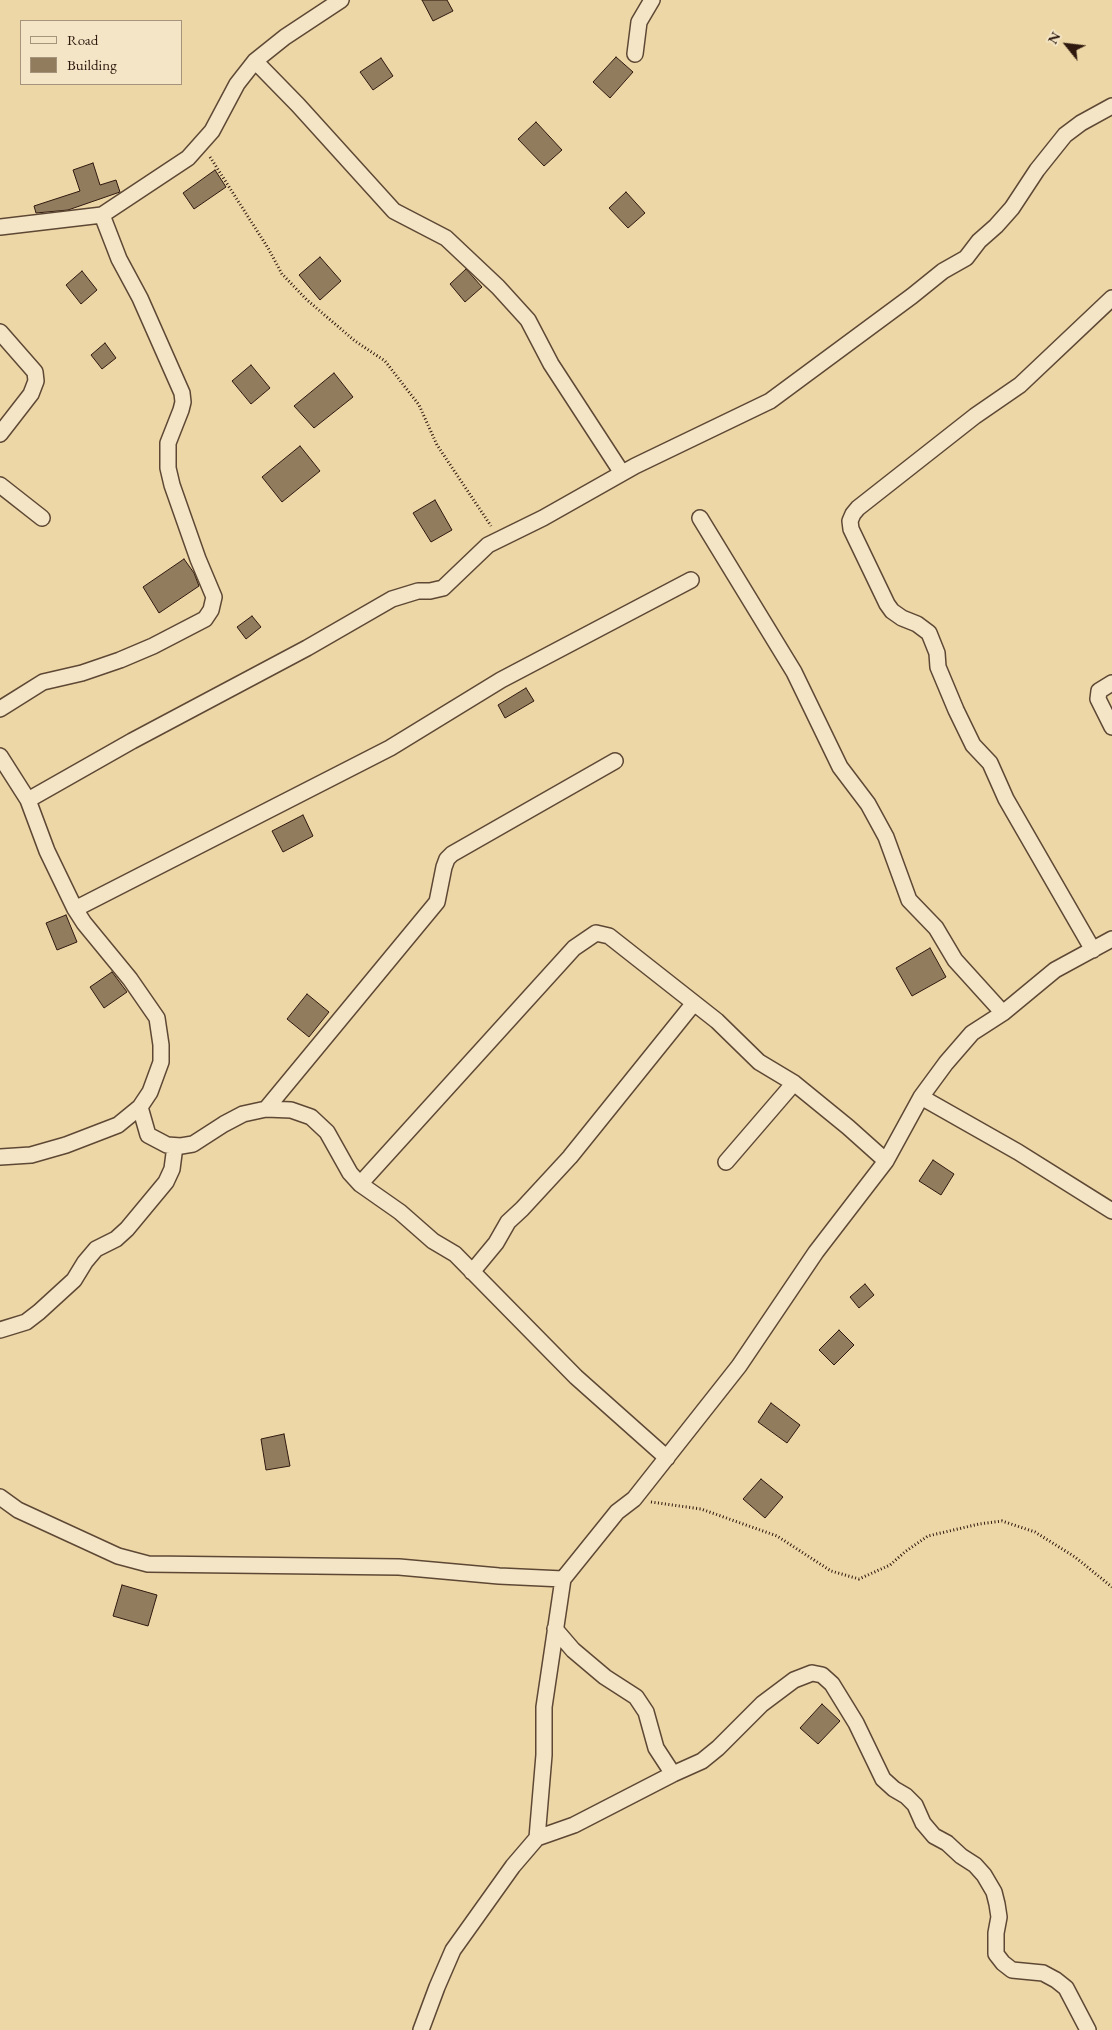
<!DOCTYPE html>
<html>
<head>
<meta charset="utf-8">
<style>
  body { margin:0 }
  #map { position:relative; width:1112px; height:2030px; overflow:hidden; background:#edd7a6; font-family:"EB Garamond",serif }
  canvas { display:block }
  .legend { position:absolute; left:20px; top:20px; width:162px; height:65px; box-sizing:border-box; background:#f3e5c5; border:1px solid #a5937c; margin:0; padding:6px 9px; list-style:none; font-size:15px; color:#2f190f }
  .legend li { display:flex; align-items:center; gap:10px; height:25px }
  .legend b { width:25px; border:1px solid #a5937c }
  .north { position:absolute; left:1042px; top:20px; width:50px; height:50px; -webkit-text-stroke:4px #f3e5c5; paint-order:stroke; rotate:299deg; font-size:14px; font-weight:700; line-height:20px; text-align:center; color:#2f190f }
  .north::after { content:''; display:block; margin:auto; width:18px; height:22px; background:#2f190f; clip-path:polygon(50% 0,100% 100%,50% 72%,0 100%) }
</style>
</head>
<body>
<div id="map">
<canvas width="1112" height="2030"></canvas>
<ul class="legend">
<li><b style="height:6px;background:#f3e5c5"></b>Road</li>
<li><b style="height:14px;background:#927c5e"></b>Building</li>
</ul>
<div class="north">N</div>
</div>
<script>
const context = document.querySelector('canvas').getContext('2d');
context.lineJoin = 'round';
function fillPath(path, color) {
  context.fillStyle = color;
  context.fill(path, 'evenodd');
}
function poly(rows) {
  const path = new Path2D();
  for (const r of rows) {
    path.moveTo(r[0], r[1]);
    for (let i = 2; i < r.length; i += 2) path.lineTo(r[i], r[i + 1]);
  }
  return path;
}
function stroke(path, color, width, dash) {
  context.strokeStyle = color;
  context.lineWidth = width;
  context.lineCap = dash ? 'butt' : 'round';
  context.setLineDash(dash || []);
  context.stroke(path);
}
const building = poly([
  [422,0,447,0,453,11,433,21,422,0],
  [616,57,633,72,610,98,593,82,616,57],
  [381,58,393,76,373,90,360,72,381,58],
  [536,122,562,150,544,166,518,139,536,122],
  [93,163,100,185,116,180,120,192,68,210,36,213,34,206,80,191,73,170,93,163],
  [215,170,226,187,194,209,183,193,215,170],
  [626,192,645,213,628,228,609,208,626,192],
  [320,257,341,281,320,300,299,275,320,257],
  [466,269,482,287,465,302,450,284,466,269],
  [82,271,97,290,81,304,66,285,82,271],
  [105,343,116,358,102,369,91,355,105,343],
  [251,365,270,388,251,404,232,381,251,365],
  [334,373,353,397,314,428,294,406,334,373],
  [300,446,320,471,282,502,262,477,300,446],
  [435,500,452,530,431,542,413,513,435,500],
  [184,559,194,573,199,586,159,613,143,587,184,559],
  [252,616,261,627,246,639,237,627,252,616],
  [526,688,534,701,505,718,498,705,526,688],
  [303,815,313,836,283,852,272,831,303,815],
  [66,915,77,942,57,950,46,923,66,915],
  [930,948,946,977,912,996,896,968,930,948],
  [112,972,127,992,104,1008,90,987,112,972],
  [307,994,329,1012,309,1037,287,1019,307,994],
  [933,1160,954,1174,941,1195,919,1181,933,1160],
  [865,1284,874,1295,859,1308,850,1297,865,1284],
  [839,1330,854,1345,834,1365,819,1350,839,1330],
  [771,1403,800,1425,787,1443,758,1422,771,1403],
  [284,1434,290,1466,266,1470,261,1439,284,1434],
  [761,1479,783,1497,765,1518,743,1499,761,1479],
  [122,1585,157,1595,148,1626,113,1616,122,1585],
  [822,1704,840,1721,818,1744,800,1728,822,1704]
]);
fillPath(building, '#927c5e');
stroke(building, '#2f190f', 1);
const street = poly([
  [635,54,639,22,652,0],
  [255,61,298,105,394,211,446,238,498,287,528,320,551,364,622,473],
  [0,227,102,215,188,158,212,131,237,84,255,61,285,37,341,0],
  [0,332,35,372,36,381,31,394,0,434],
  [0,485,42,518],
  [700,518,794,672,840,767,868,804,886,837,909,900,936,928,955,960,1003,1013],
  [1112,683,1099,691,1098,699,1112,727],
  [0,709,43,682,82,673,120,660,153,646,205,619,211,610,214,597,198,559,172,485,168,468,168,443,181,410,183,402,182,393,140,298,119,259,102,215],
  [0,756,28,800,47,851,75,909,84,923,130,979,157,1018,161,1045,161,1062,150,1092,140,1107,118,1125,66,1145,31,1155,0,1157],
  [28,800,132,741,307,648,392,599,418,591,430,591,443,588,488,545,543,518,635,466,770,401,912,296,943,271,966,258,979,241,996,226,1012,208,1037,170,1065,135,1081,123,1112,106],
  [75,909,390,748,501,680,691,580],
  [1093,950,1006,799,990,763,973,745,956,710,938,667,937,653,929,633,917,624,902,618,892,611,887,604,851,529,850,521,853,514,858,508,975,416,1020,385,1112,298],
  [921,1097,1018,1152,1112,1211],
  [140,1107,148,1135,167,1145,181,1146,193,1144,224,1124,243,1114,266,1109,291,1110,311,1117,327,1132,350,1173,360,1184,400,1212,433,1241,455,1254,576,1377,667,1458],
  [266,1109,437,902,444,867,447,859,452,854,615,761],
  [726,1162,794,1083],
  [360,1184,574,948,596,933,609,936,717,1021,759,1062,794,1083,848,1127,886,1161],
  [472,1272,496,1243,508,1222,522,1209,570,1157,694,1003],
  [0,1330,26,1322,39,1312,74,1280,85,1262,96,1249,116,1239,127,1229,166,1182,172,1169,175,1146],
  [0,1497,18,1510,118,1556,148,1564,399,1567,499,1576,563,1579],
  [555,1629,573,1650,605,1677,636,1697,646,1712,656,1748,673,1774,702,1761,718,1748,762,1704,794,1680,812,1673,822,1675,832,1684,856,1723,883,1779,894,1789,906,1796,915,1805,923,1823,934,1836,947,1843,961,1856,975,1865,984,1875,994,1892,997,1904,999,1917,996,1933,996,1954,1003,1963,1012,1970,1043,1973,1056,1980,1066,1988,1088,2030],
  [537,1838,574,1825,673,1774],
  [421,2030,437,1987,453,1950,513,1866,537,1838,544,1755,544,1707,563,1579,617,1512,634,1499,739,1366,816,1252,886,1161,921,1097,946,1063,972,1033,1003,1013,1055,970,1112,939]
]);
stroke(street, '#5e4835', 18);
stroke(poly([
  [210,157,268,248,282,274,307,300,355,341,385,361,419,405,437,445,491,526],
  [651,1502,701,1509,777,1536,831,1571,859,1579,890,1565,906,1551,928,1536,979,1524,1002,1521,1035,1532,1075,1557,1112,1587]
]), '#2f190f', 3, [1, 2.5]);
stroke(street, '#f3e5c5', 15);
</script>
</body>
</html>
